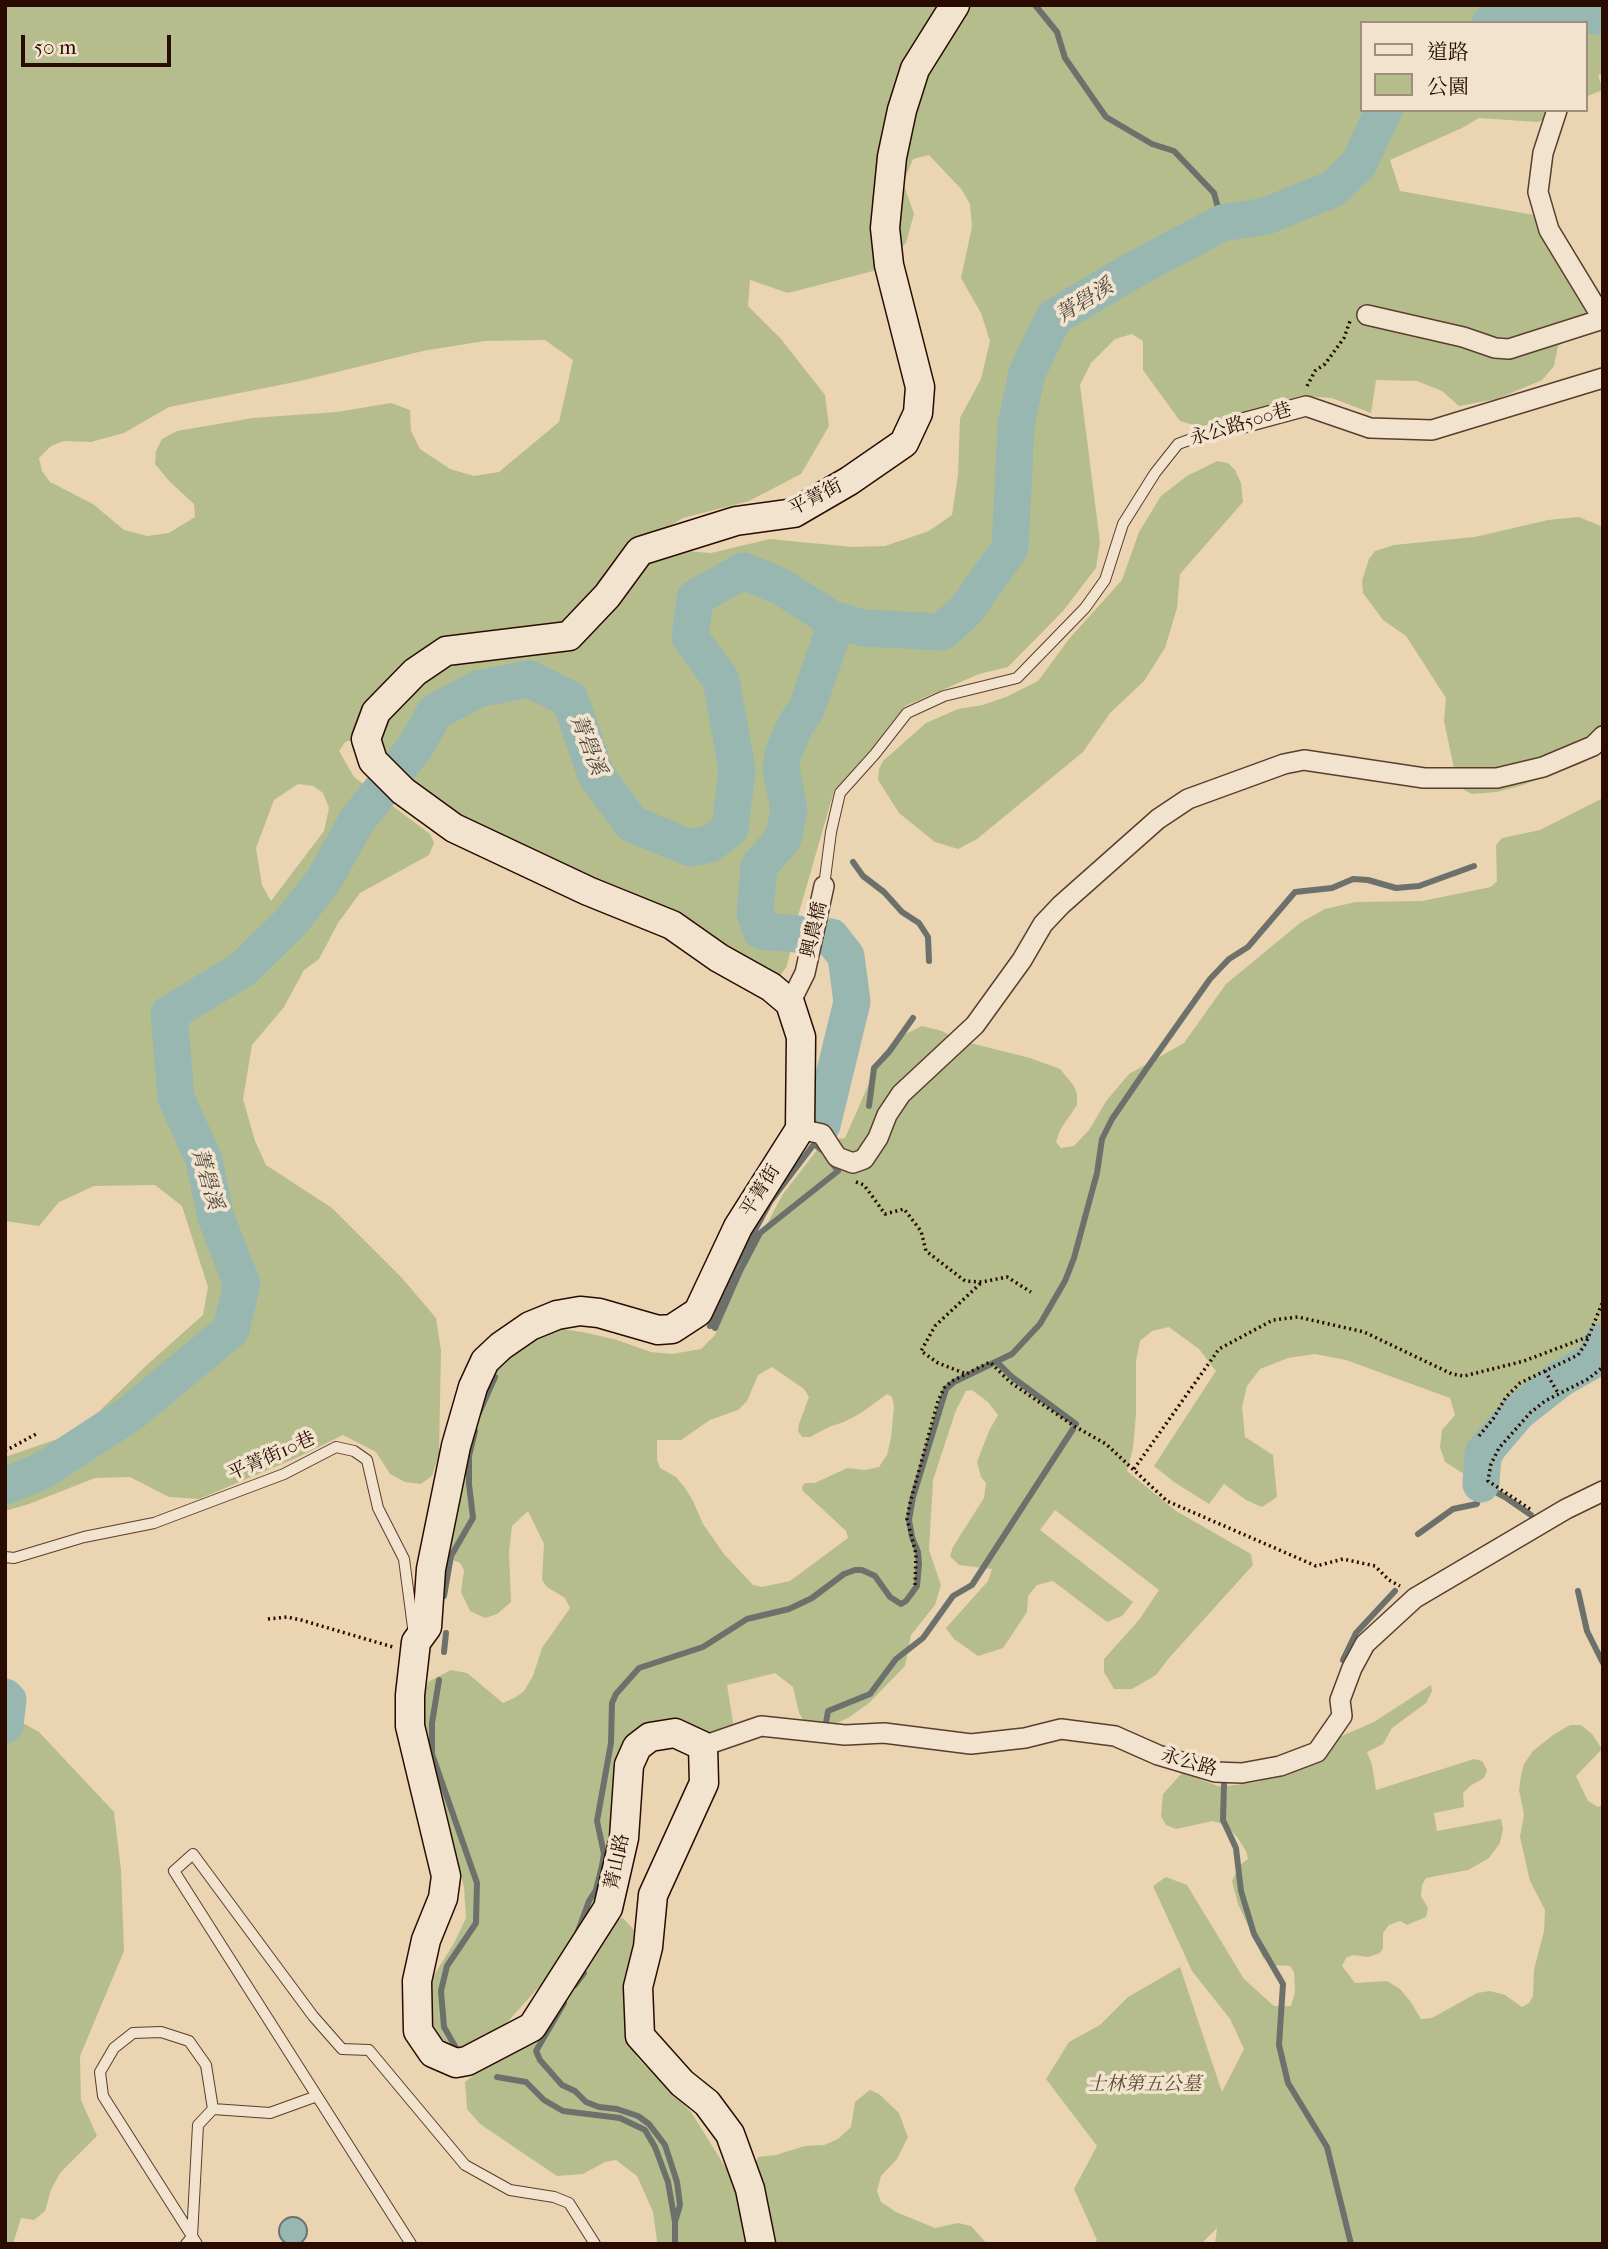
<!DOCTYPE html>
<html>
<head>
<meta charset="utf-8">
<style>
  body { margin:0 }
  #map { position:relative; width:1608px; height:2249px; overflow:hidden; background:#ead4b2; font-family:"IM FELL French Canon","Noto Serif TC",serif }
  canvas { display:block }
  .frame { position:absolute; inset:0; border:7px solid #2a0b01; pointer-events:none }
  .legend { position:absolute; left:1360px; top:21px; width:228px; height:91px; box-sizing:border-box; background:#f1e3cd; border:2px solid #a18d7b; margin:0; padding:9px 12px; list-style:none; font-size:21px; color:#2a0b01 }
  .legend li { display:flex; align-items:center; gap:14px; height:35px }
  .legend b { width:35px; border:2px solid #a18d7b }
  .scale { position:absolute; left:21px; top:35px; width:150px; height:32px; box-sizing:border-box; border:4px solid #2a0b01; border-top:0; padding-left:9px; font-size:21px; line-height:24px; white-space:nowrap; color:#2a0b01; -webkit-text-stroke:5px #f1e3cd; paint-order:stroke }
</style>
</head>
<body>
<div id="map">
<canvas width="1608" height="2249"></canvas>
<div class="frame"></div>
<ul class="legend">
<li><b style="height:9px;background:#f1e3cd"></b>道路</li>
<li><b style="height:19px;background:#b6bd8c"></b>公園</li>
</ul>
<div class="scale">50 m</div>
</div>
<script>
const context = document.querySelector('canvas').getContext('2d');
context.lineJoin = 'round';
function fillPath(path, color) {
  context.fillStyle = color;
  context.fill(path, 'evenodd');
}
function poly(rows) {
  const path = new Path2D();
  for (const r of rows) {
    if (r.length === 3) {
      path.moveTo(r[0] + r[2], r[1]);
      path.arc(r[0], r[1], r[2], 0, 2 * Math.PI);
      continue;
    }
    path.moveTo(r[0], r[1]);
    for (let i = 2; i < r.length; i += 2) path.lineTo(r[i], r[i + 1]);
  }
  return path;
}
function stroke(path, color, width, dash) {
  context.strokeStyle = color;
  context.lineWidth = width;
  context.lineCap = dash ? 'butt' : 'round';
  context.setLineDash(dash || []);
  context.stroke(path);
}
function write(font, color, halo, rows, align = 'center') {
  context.font = font + ' "IM FELL French Canon","Noto Serif TC",serif';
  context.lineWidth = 7;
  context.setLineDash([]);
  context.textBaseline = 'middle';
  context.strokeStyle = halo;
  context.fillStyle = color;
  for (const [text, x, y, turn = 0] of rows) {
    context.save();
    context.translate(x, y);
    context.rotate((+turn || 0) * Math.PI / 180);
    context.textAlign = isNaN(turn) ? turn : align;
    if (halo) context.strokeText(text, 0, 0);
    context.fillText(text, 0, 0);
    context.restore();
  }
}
fillPath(poly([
  [5,5,1603,5,1603,74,1598,75,1603,90,1585,97,1585,23,1361,23,1361,110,1563,110,1553,117,1537,122,1479,118,1462,128,1390,160,1400,191,1534,215,1557,259,1591,316,1583,329,1558,346,1554,366,1542,380,1497,399,1459,406,1442,391,1417,381,1376,380,1371,413,1332,398,1300,396,1200,427,1180,421,1143,370,1143,341,1132,334,1115,339,1091,363,1080,385,1100,542,1096,568,1063,611,1008,667,979,674,905,706,856,769,834,791,798,916,787,966,780,976,627,890,568,867,451,812,356,739,345,742,339,751,354,777,430,834,434,843,429,855,360,893,338,923,319,959,304,970,284,1007,252,1045,243,1099,255,1141,266,1165,332,1208,402,1278,436,1318,441,1351,439,1453,432,1476,421,1484,405,1482,390,1474,376,1452,343,1435,296,1458,199,1499,169,1497,130,1477,95,1478,29,1504,5,1511,5,1457,69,1435,86,1424,148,1364,203,1315,208,1287,182,1206,155,1185,94,1186,59,1202,39,1226,5,1221],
  [929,155,962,190,970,204,972,227,961,278,981,313,990,341,981,379,960,418,958,475,952,515,929,531,885,546,852,547,770,539,711,553,672,550,664,529,683,518,749,501,801,474,829,426,825,395,781,339,748,306,750,280,788,293,873,271,906,243,914,214,903,183,913,159],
  [545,340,573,360,559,422,499,472,474,476,450,469,420,449,411,431,410,410,391,403,337,412,253,418,177,431,162,439,156,451,155,464,170,482,194,504,195,517,169,533,147,536,124,530,93,504,50,482,42,471,39,458,51,446,64,441,91,442,124,433,169,407,300,381,423,351,484,341],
  [298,784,313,786,323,793,329,808,324,831,271,901,262,885,256,848,274,800],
  [1217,461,1228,463,1235,470,1241,483,1243,502,1180,574,1177,608,1165,648,1144,681,1110,713,1083,752,977,839,958,849,935,842,899,813,878,780,879,769,883,761,926,723,958,709,983,705,1006,697,1038,681,1069,639,1122,580,1139,532,1161,496,1187,476],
  [1579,517,1603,527,1603,750,1580,764,1520,786,1496,792,1472,794,1464,790,1456,778,1444,721,1446,698,1406,636,1383,620,1363,593,1362,581,1369,559,1375,551,1394,545,1475,537,1548,520],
  [1603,798,1603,1323,1591,1337,1545,1382,1531,1418,1516,1435,1496,1472,1464,1474,1445,1462,1440,1447,1442,1430,1455,1415,1450,1398,1346,1360,1315,1354,1288,1358,1260,1369,1247,1386,1242,1407,1245,1437,1273,1455,1277,1497,1262,1507,1246,1500,1224,1484,1209,1504,1174,1482,1154,1466,1216,1371,1199,1349,1169,1327,1152,1331,1140,1341,1136,1361,1136,1414,1133,1448,1127,1471,1176,1511,1251,1554,1253,1565,1169,1658,1156,1675,1132,1689,1114,1689,1104,1672,1104,1659,1139,1620,1159,1590,1055,1510,1040,1530,1133,1602,1122,1616,1107,1622,1053,1581,1037,1585,1028,1596,1027,1612,1003,1648,978,1656,954,1639,946,1628,988,1581,992,1569,959,1565,950,1556,953,1547,984,1498,986,1483,981,1477,977,1462,989,1431,998,1415,988,1402,972,1390,966,1391,956,1410,933,1480,929,1550,941,1585,935,1605,911,1635,905,1666,869,1703,848,1718,830,1726,804,1721,799,1713,793,1687,775,1673,727,1685,734,1729,704,1739,642,1733,604,1886,557,1963,548,1977,493,2038,459,2052,443,2045,429,2029,431,1980,454,1943,466,1918,464,1887,423,1733,421,1705,428,1682,451,1670,467,1673,503,1703,516,1697,524,1691,533,1676,542,1648,570,1608,565,1598,547,1587,542,1580,544,1544,528,1511,512,1526,509,1552,511,1602,497,1614,485,1618,470,1611,461,1592,464,1570,460,1563,441,1555,492,1363,553,1328,583,1332,617,1340,651,1352,672,1354,701,1349,715,1335,741,1272,783,1194,824,1141,845,1138,882,1054,899,1037,922,1026,942,1031,958,1040,1030,1058,1060,1069,1074,1086,1077,1094,1077,1105,1060,1130,1056,1142,1061,1148,1074,1146,1089,1130,1107,1100,1129,1074,1184,1043,1226,984,1300,923,1325,909,1356,902,1422,901,1491,887,1497,881,1496,845,1502,838,1540,830],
  [772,1367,804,1389,809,1397,799,1424,798,1431,802,1437,810,1437,829,1427,844,1422,861,1413,887,1394,892,1397,894,1406,891,1438,887,1455,879,1467,865,1470,847,1468,815,1483,805,1483,802,1487,803,1491,846,1531,848,1538,790,1581,762,1587,753,1585,724,1554,703,1524,693,1501,685,1488,676,1477,660,1468,657,1460,657,1440,681,1440,710,1420,738,1410,747,1401,758,1375],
  [1431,1685,1432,1691,1426,1703,1392,1728,1383,1744,1367,1752,1372,1765,1376,1790,1474,1759,1482,1761,1487,1770,1484,1778,1470,1786,1463,1793,1464,1807,1434,1813,1437,1831,1501,1819,1503,1829,1500,1843,1489,1858,1468,1870,1426,1878,1422,1885,1421,1896,1428,1908,1426,1917,1407,1925,1400,1921,1389,1925,1383,1933,1383,1948,1380,1953,1368,1957,1353,1955,1346,1958,1342,1966,1355,1983,1387,1981,1400,1989,1410,2001,1421,2019,1432,2018,1477,1993,1490,1991,1505,1995,1522,2007,1529,2003,1533,1996,1534,1970,1544,1931,1545,1910,1530,1881,1520,1837,1524,1815,1519,1790,1521,1776,1524,1764,1533,1751,1553,1735,1570,1725,1581,1725,1592,1734,1602,1749,1576,1776,1588,1801,1598,1807,1603,1804,1603,2244,1215,2244,1217,2228,1201,2244,1094,2244,1097,2240,1074,2189,1097,2146,1046,2079,1069,2042,1100,2025,1128,1997,1180,1967,1222,2092,1244,2049,1230,2019,1192,1971,1153,1886,1166,1877,1187,1885,1244,1979,1274,2006,1291,2006,1295,1992,1294,1972,1290,1966,1271,1965,1263,1958,1238,1904,1232,1881,1240,1865,1248,1859,1246,1851,1237,1837,1226,1825,1213,1821,1176,1829,1166,1825,1161,1816,1163,1794,1182,1773,1221,1787,1256,1782,1306,1766,1327,1755,1335,1739,1374,1722],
  [5,1713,39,1732,114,1812,121,1870,124,1951,80,2056,81,2100,97,2136,60,2173,51,2190,45,2211,34,2220,21,2218,13,2244,5,2244],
  [623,1918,634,1930,636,1946,625,2010,625,2031,637,2057,691,2112,734,2181,749,2244,656,2244,657,2241,653,2212,637,2176,616,2160,605,2162,583,2174,557,2176,480,2124,467,2109,465,2082,505,2051,613,1920],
  [870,2090,879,2094,899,2113,908,2137,897,2159,881,2176,877,2191,881,2202,896,2212,935,2228,958,2223,971,2226,987,2244,771,2244,754,2166,758,2157,776,2155,805,2146,824,2145,838,2139,851,2127,855,2102]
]), '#b6bd8c');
const water = poly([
  [293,2231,14]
]);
fillPath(water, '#98b7b1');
stroke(water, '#6c726b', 2);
stroke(poly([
  [1035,5,1057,32,1065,58,1106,117,1152,144,1174,151,1214,193,1222,223],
  [853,862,863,876,884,892,902,912,919,923,928,937,929,961],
  [869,1106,874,1068,889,1052,913,1018],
  [710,1326,735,1267,770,1202,814,1144,823,1151],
  [715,1328,740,1271,760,1233,838,1171,830,1160],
  [997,1362,1012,1377,1076,1424],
  [479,1413,495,1377],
  [1418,1534,1453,1509,1477,1504,1481,1484,1505,1497,1531,1515],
  [1578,1591,1587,1631,1603,1663],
  [444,1596,451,1556,473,1518,469,1484,469,1456,475,1431],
  [444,1652,446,1633],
  [1343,1660,1356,1633,1395,1591],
  [439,1680,432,1723,432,1754,477,1883,476,1923,447,1966,441,1991,444,2027,456,2048],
  [826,1723,828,1711,870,1694,896,1659,923,1638,953,1596,972,1585,1073,1429],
  [1224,1784,1223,1820,1236,1848,1241,1891,1254,1934,1283,1984,1279,2045,1288,2083,1327,2147,1351,2244],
  [577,1934,589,1901,596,1890,602,1866,604,1854,597,1821,611,1743,612,1703,616,1694,639,1668,703,1647,747,1619,789,1609,812,1598,844,1574,855,1570,862,1570,875,1576,890,1597,901,1604,906,1601,917,1586,919,1564,918,1552,912,1537,909,1520,913,1497,946,1389,954,1382,1012,1354,1040,1324,1065,1281,1074,1258,1097,1173,1102,1139,1112,1119,1147,1068,1210,979,1229,959,1248,947,1295,892,1332,888,1353,879,1368,880,1396,888,1419,886,1474,866],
  [575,1985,584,1973,582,1971],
  [564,2003,536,2051,540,2060,562,2085,575,2091,586,2102,599,2107,617,2109,638,2116,649,2124,665,2145,677,2182,680,2205,675,2222],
  [497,2077,526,2082,544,2100,563,2111,620,2118,645,2130,655,2147,668,2182,675,2222,675,2244]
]), '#6c726b', 6);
stroke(poly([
  [1490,23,1528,8,1603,17],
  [822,1125,852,1002,846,956,831,937,761,931,755,913,759,866,783,839,789,810,781,769,783,754,794,727,806,710,831,638,832,619],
  [1481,1484,1483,1453,1518,1412,1560,1379,1595,1359,1603,1341],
  [5,1486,42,1471,131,1413,231,1330,242,1284,216,1218,204,1160,176,1098,169,1014,243,969,292,921,325,878,356,822,415,747,435,712,478,689,529,679,570,699,596,775,632,824,690,848,710,844,730,829,737,769,721,680,690,637,695,598,743,571,780,586,832,619,863,628,942,632,966,610,1010,548,1016,425,1027,373,1054,317,1137,268,1222,223,1266,216,1333,189,1358,165,1384,110],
  [5,1697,8,1700,5,1725]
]), '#98b7b1', 37);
const lane = poly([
  [824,886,831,832,840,793,875,754,907,713,944,696,1017,678,1085,608,1105,580,1123,524,1155,473,1178,444,1208,433,1243,423],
  [5,1557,14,1558,84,1537,154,1523,284,1474,336,1447,354,1451,367,1460,378,1508,404,1559,414,1635],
  [186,2244,192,2237,198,2125,213,2109,270,2113,317,2096],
  [197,2244,103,2096,100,2072,114,2048,133,2033,161,2032,189,2041,206,2065,213,2109],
  [411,2244,174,1871,193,1854,313,2016,342,2049,369,2050,465,2165,510,2190,554,2197,569,2203,595,2244]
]);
const street = poly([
  [1557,110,1543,153,1538,192,1549,230,1603,319],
  [1367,315,1463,337,1495,348,1509,349,1603,319],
  [1243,423,1306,406,1370,428,1432,430,1603,378],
  [790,1003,805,973,824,886],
  [800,1129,822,1134,837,1157,853,1163,864,1159,878,1138,887,1115,901,1094,975,1025,1022,960,1043,924,1061,905,1158,819,1188,799,1284,764,1304,760,1424,778,1497,778,1543,767,1593,746,1603,736],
  [703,1746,761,1726,845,1735,884,1733,971,1744,1025,1738,1061,1729,1115,1736,1158,1755,1215,1772,1242,1773,1280,1766,1317,1752,1342,1716,1340,1700,1352,1668,1365,1644,1415,1598,1566,1509,1603,1491]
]);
const secondary = poly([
  [761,2244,750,2189,730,2134,707,2103,682,2083,640,2036,638,1987,648,1947,653,1895,704,1783,703,1746,675,1733,650,1737,637,1747,629,1765,624,1838,608,1908,532,2027,467,2061,456,2063,433,2053,418,2031,417,1981,426,1940,443,1898,446,1876,410,1726,410,1695,416,1642,427,1627,431,1569,456,1446,473,1387,485,1361,501,1346,530,1326,557,1315,580,1311,599,1313,658,1330,672,1329,698,1312,738,1227,800,1129,801,1037,790,1003,771,987,719,958,672,925,588,891,454,828,403,791,373,761,366,739,376,712,415,672,446,651,569,636,607,596,640,551,736,521,794,513,849,481,904,443,918,413,920,387,889,265,885,228,892,157,902,110,915,69,955,5]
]);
stroke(lane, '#5a3d2d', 12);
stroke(street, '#5a3d2d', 22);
stroke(secondary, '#2a0b01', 31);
stroke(poly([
  [1307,386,1315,371,1325,364,1344,338,1350,321],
  [856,1182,864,1185,885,1214,904,1209,921,1231,926,1251,965,1281,982,1282,1007,1277,1031,1292],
  [1545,1371,1558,1393],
  [964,1373,938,1363,921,1351,935,1326,982,1282],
  [1479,1436,1493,1419,1506,1397,1520,1383,1578,1355,1586,1343,1603,1301],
  [5,1451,38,1433],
  [1134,1469,1219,1349,1273,1320,1298,1317,1364,1332,1452,1374,1464,1376,1524,1361,1590,1336],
  [1530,1509,1488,1481,1491,1464,1499,1448,1530,1413,1545,1401,1588,1379,1603,1367],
  [915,1585,916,1554,907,1519,910,1503,938,1401,944,1388,952,1381,990,1362,1010,1382,1074,1426,1106,1444,1167,1501,1316,1566,1343,1559,1375,1566,1389,1580,1400,1586],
  [268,1619,287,1617,301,1620,393,1647]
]), '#2a0b01', 3.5, [2, 3.5]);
stroke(lane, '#f1e3cd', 10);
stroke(street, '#f1e3cd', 19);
stroke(secondary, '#f1e3cd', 28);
write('19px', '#2a0b01', '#f1e3cd', [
  ["永公路500巷",1241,425,-17],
  ["平菁街",816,498,-27],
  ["興農橋",815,930,-77],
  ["平菁街",761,1191,-58],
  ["平菁街10巷",272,1457,-24],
  ["永公路",1189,1763,16],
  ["菁山路",618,1862,-78]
]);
write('italic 19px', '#5b4932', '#f1e3cd', [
  ["士林第五公墓",1144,2085]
]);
write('italic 21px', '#50473f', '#f1e3cd', [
  ["菁礐溪",1085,302,-32],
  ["菁礐溪",587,745,69],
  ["菁礐溪",206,1179,74]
]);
</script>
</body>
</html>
